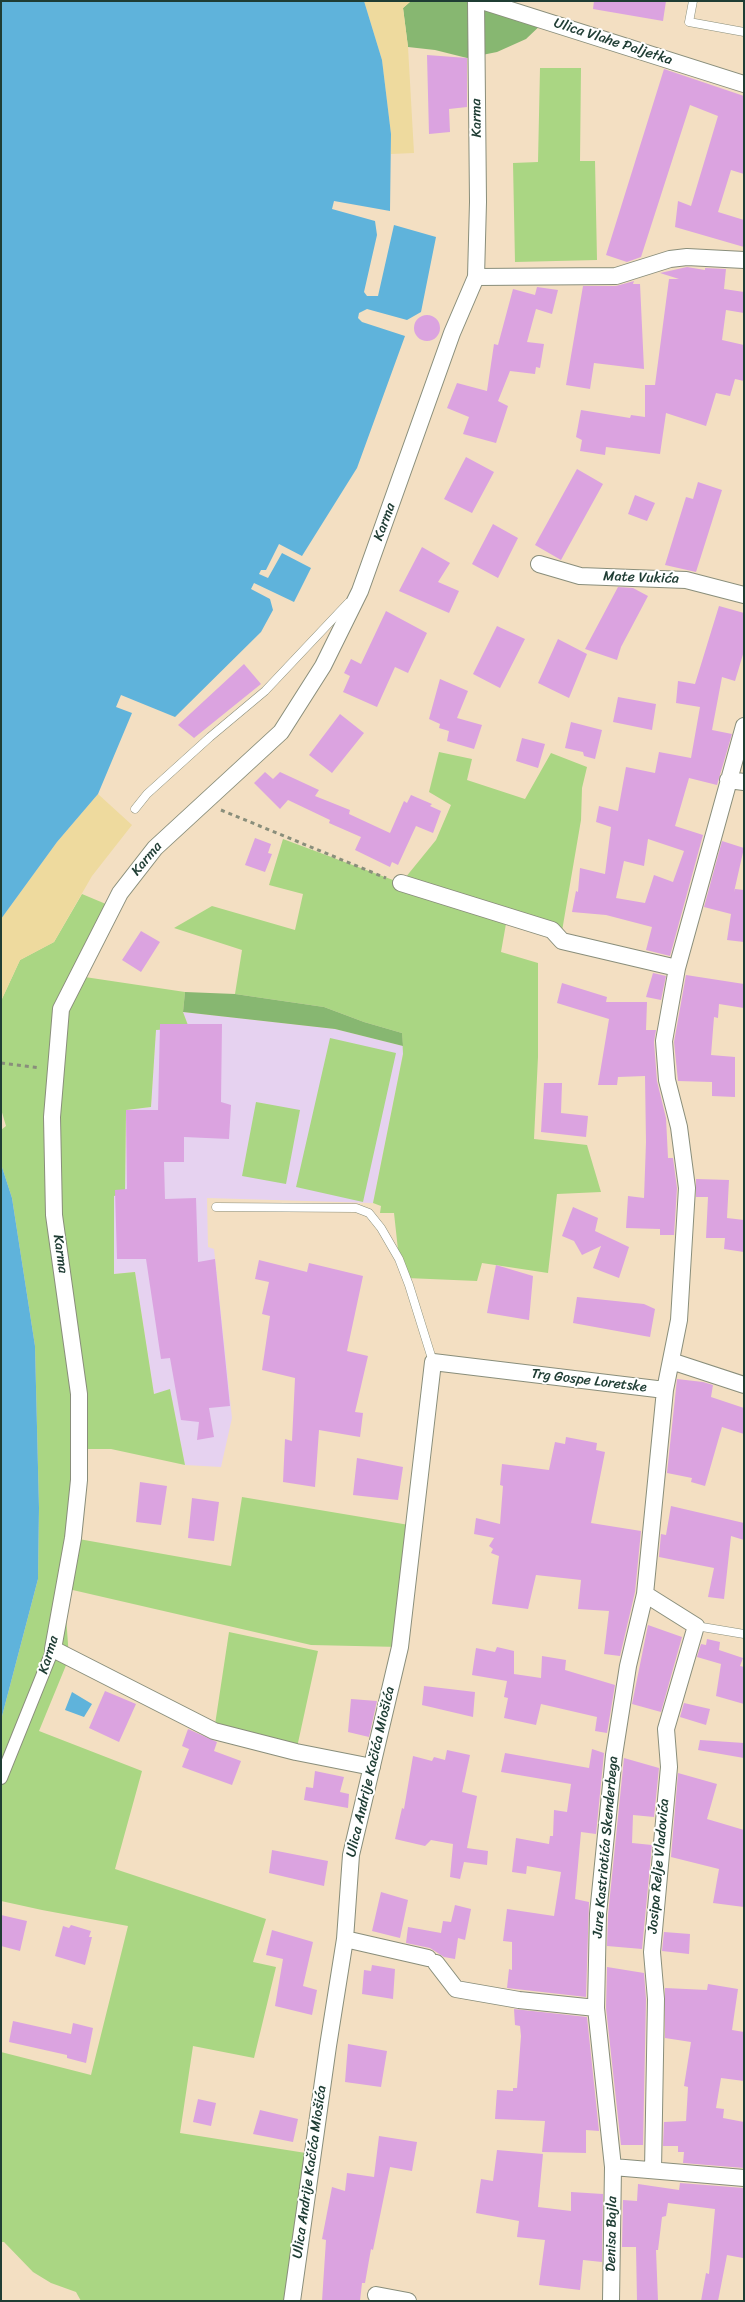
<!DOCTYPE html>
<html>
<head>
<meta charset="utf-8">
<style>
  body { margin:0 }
  #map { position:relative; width:745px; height:2302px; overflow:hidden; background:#f3dfc2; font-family:Sriracha,sans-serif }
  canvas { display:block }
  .frame { position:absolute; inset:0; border:2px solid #1f3d34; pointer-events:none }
</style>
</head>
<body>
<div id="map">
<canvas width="745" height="2302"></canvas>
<div class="frame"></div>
</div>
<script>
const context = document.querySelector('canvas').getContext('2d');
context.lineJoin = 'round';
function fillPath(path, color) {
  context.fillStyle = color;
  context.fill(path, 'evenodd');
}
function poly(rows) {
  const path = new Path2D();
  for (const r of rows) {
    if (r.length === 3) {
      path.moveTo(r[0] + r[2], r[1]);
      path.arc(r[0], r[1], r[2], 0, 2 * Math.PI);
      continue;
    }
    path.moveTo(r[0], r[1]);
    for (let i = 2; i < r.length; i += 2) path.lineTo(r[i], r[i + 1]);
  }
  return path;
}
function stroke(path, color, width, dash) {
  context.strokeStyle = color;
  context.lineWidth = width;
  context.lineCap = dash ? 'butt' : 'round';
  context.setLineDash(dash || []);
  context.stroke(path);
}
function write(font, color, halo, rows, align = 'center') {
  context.font = font + ' Sriracha,sans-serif';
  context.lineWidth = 4;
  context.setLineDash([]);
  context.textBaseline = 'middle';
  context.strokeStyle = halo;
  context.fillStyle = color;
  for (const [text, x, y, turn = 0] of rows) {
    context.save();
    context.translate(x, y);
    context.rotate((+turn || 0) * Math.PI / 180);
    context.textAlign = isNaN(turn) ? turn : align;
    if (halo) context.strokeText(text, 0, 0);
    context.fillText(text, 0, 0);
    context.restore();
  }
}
fillPath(poly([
  [183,1012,335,1029,403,1046,403,1054,373,1203,207,1198,208,1247,214,1249,232,1418,221,1467,185,1465,170,1390,154,1394,135,1272,114,1274,114,1196,125,1193,126,1110,151,1107,156,1029,189,1028]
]), '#e6d2f0');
fillPath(poly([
  [540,68,581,68,580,161,595,161,597,260,515,262,513,163,538,162],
  [439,752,472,759,467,780,525,799,551,753,587,767,582,788,581,820,562,931,507,918,501,952,538,963,538,1057,534,1139,587,1145,601,1192,557,1194,548,1273,482,1263,477,1281,407,1278,399,1259,394,1213,380,1213,381,1206,373,1203,403,1054,402,1033,364,1022,324,1007,235,994,242,950,174,928,212,906,295,930,303,894,269,885,283,839,401,883,436,840,451,805,429,792],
  [82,894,113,907,78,976,185,992,183,1012,189,1028,156,1030,151,1107,126,1110,125,1193,114,1196,114,1274,135,1272,154,1394,170,1389,185,1465,111,1449,79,1449,73,1538,231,1566,242,1497,415,1526,400,1647,311,1645,64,1588,69,1658,39,1731,142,1771,115,1869,266,1919,253,1962,276,1967,254,2058,193,2046,180,2133,312,2154,292,2301,81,2301,76,2292,51,2283,33,2272,4,2242,1,2242,1,2052,91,2075,128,1926,42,1910,1,1901,1,1720,38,1579,39,1508,35,1346,12,1198,1,1164,1,1130,6,1126,1,1109,1,1001,20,960,54,942],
  [330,1038,396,1053,363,1202,296,1187],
  [256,1102,300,1110,286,1184,242,1176],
  [229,1632,318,1651,296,1752,214,1731]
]), '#aad683');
fillPath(poly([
  [411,1,482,1,545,21,526,39,497,52,467,58,435,50,408,47,403,8],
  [185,992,235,994,324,1007,364,1022,402,1033,403,1046,335,1029,183,1012]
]), '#87b771');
fillPath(poly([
  [364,1,411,1,403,8,408,47,414,153,391,154,391,134,382,60],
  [98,794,132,825,92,876,54,942,20,960,1,1001,1,919,57,842]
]), '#eeda9e');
fillPath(poly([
  [1,1,364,1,382,60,391,134,390,211,334,201,332,209,375,221,377,235,364,292,367,296,378,296,394,225,436,237,421,312,407,320,367,309,359,313,358,318,362,322,405,336,357,468,302,556,279,544,266,570,261,570,259,574,268,578,282,553,311,568,294,602,254,583,251,589,270,599,273,610,261,632,175,717,121,695,116,707,132,713,98,794,57,842,1,919],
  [1,1164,12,1198,35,1346,39,1508,38,1579,1,1720],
  [72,1692,92,1704,84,1717,65,1710]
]), '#5fb3db');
fillPath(poly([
  [594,1,666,1,663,21,593,9],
  [427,55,467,58,467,107,449,109,450,132,429,134],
  [664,69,744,96,744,174,731,170,718,212,744,220,744,247,675,227,678,201,691,206,718,116,690,105,641,257,627,262,606,255],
  [687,267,705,270,705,268,726,269,724,289,744,292,744,313,726,310,722,340,744,345,744,381,735,379,730,396,716,393,706,426,666,413,660,454,606,447,605,455,580,451,582,440,576,437,581,410,630,418,631,415,645,417,645,385,655,385,669,279,679,279,660,273],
  [634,281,633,284,640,284,644,369,594,363,590,389,566,385,583,286,616,286],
  [537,287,558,290,552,314,536,309,527,342,544,344,540,368,536,367,535,374,510,371,498,401,508,406,496,443,463,434,469,417,447,408,457,383,487,391,494,344,498,345,513,289,535,295],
  [427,328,13],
  [466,457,494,472,472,513,444,499],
  [577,469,603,484,561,560,535,545],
  [698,482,722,490,696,572,665,565,686,497,693,499],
  [635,495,655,503,647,521,628,514],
  [493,524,518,538,498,578,472,564],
  [422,547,450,563,438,582,459,591,449,613,399,591],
  [618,587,633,588,648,596,621,647,617,660,585,649],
  [719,606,744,613,744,651,735,681,722,677,712,730,732,734,717,785,689,778,675,826,703,835,670,956,646,950,652,927,606,915,572,912,576,891,578,892,580,868,605,874,611,827,596,822,599,806,618,811,626,767,655,773,659,752,691,758,700,707,676,703,678,681,695,684],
  [648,839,684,851,673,882,654,875,645,903,616,898,624,861,644,866],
  [386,611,427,633,408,673,395,667,377,707,343,692,350,676,344,673,351,659,361,664],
  [497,626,525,639,500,688,473,674],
  [558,639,587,654,569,698,538,683],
  [244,664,261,684,194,738,178,725],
  [440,679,468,691,457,718,482,725,474,749,447,741,449,731,439,728,440,724,429,719],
  [618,697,656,704,652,730,613,722],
  [340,714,364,733,332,773,309,755],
  [571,722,602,730,595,759,584,756,583,752,565,748],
  [522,738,545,744,538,768,516,761],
  [265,772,273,779,280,772,319,790,315,796,350,810,349,814,390,833,404,801,407,803,411,795,432,804,430,806,441,811,433,833,416,826,398,865,392,862,390,867,355,850,361,837,329,823,330,820,288,800,280,809,254,783],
  [255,838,271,844,268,853,272,854,265,872,245,865],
  [722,841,744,848,734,892,735,889,744,890,744,942,727,940,731,914,704,907],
  [141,931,160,942,141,972,122,960],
  [653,973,666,976,661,1000,646,997],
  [686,975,744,984,744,1008,719,1004,718,1018,714,1017,711,1055,735,1057,735,1097,712,1096,712,1082,678,1081,674,1042],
  [562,983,607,997,606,1002,647,1002,646,1030,656,1030,654,1042,657,1081,666,1118,668,1158,673,1158,677,1188,674,1235,660,1235,660,1229,626,1228,628,1196,644,1198,646,1142,645,1076,618,1077,617,1085,598,1085,609,1019,557,1003],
  [160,1024,222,1024,221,1102,231,1105,229,1139,184,1137,184,1162,164,1162,165,1199,196,1198,198,1262,215,1259,230,1406,209,1408,214,1437,197,1440,199,1422,181,1420,170,1358,161,1359,146,1259,117,1259,115,1190,127,1189,126,1110,158,1110],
  [544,1083,562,1083,561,1113,588,1116,586,1137,541,1132],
  [696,1179,729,1180,727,1218,744,1220,744,1252,724,1249,725,1238,706,1238,708,1197,696,1197],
  [573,1207,598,1218,595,1231,629,1247,619,1278,593,1268,601,1246,582,1255,574,1241,562,1236],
  [259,1260,307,1272,309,1263,363,1276,347,1351,368,1356,355,1412,363,1413,360,1437,319,1430,315,1487,283,1482,285,1439,292,1441,295,1378,262,1370,270,1316,262,1314,269,1282,255,1279],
  [496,1265,533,1276,529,1320,487,1313],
  [577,1297,644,1304,655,1309,650,1337,573,1323],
  [677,1379,703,1382,713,1385,711,1397,744,1408,744,1434,722,1427,705,1486,691,1482,692,1478,667,1473],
  [566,1437,597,1443,596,1450,605,1452,591,1523,641,1531,635,1592,620,1656,604,1654,609,1611,578,1609,581,1580,536,1575,528,1609,492,1604,499,1556,491,1553,493,1549,489,1546,494,1538,474,1534,476,1518,500,1524,503,1486,500,1485,502,1464,549,1470,555,1442,565,1444],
  [357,1458,403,1467,398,1500,353,1495],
  [140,1482,167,1486,161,1525,136,1522],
  [192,1498,219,1502,214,1541,188,1538],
  [671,1506,744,1523,744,1540,731,1536,724,1599,708,1597,714,1568,659,1557,661,1534,666,1535],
  [648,1625,682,1637,661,1712,632,1704],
  [707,1639,720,1642,719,1650,743,1658,740,1666,744,1667,744,1704,716,1696,721,1664,697,1657,701,1644,706,1645],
  [497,1647,514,1651,514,1674,541,1678,542,1656,566,1660,565,1670,615,1685,607,1733,595,1731,597,1717,541,1704,536,1725,504,1718,508,1698,504,1697,507,1681,472,1675,476,1648,495,1652],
  [424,1686,475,1692,473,1717,422,1705],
  [105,1691,136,1704,119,1742,89,1728],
  [351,1699,377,1701,369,1737,348,1732],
  [684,1703,710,1709,706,1725,680,1717],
  [188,1729,217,1742,214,1751,241,1761,232,1785,182,1767,189,1749,182,1746],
  [700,1740,744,1743,744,1758,698,1750],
  [592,1749,604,1753,596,1834,581,1832,575,1899,589,1902,586,1997,507,1988,509,1969,512,1970,512,1942,503,1941,507,1909,554,1916,561,1872,527,1866,526,1874,512,1872,516,1838,549,1844,550,1836,553,1836,554,1810,567,1812,571,1784,501,1772,505,1753,589,1768],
  [447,1750,470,1755,462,1792,477,1796,467,1848,488,1851,487,1865,464,1862,460,1879,450,1877,453,1844,431,1840,425,1846,395,1839,402,1808,404,1809,413,1756,432,1761,434,1757,445,1760],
  [624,1758,659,1768,654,1817,633,1815,632,1843,652,1845,642,1949,607,1946,608,1915],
  [315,1771,344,1777,340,1792,349,1794,348,1808,304,1800,306,1787,313,1788],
  [678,1773,717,1784,707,1819,744,1830,744,1907,713,1903,719,1869,671,1857],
  [272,1850,328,1861,324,1886,269,1873],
  [381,1892,408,1900,400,1938,372,1931],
  [455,1905,471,1909,465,1940,458,1938,455,1959,444,1957,430,1948,406,1943,408,1927,441,1933,443,1921,451,1922],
  [1,1915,27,1921,20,1951,1,1946],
  [71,1925,91,1931,89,1937,92,1937,85,1965,55,1956,63,1926,69,1928],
  [272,1930,313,1942,303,1986,317,1990,312,2015,275,2006,283,1959,266,1955],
  [664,1932,690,1934,689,1954,662,1951],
  [372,1965,395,1969,393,1999,362,1994,364,1970,371,1971],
  [607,1967,644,1973,646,1999,643,2145,621,2145,606,2008],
  [708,1984,738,1989,732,2030,744,2032,744,2081,721,2078,716,2108,724,2109,723,2118,744,2122,744,2168,683,2163,684,2152,678,2152,678,2146,663,2146,664,2122,686,2121,688,2087,684,2086,691,2042,665,2038,665,1988,707,1990],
  [514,2009,587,2017,599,2131,586,2130,586,2153,542,2152,545,2121,495,2119,497,2090,513,2091,513,2088,517,2088,521,2036,520,2026,515,2025],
  [13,2021,71,2034,73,2023,93,2028,86,2063,67,2058,67,2055,9,2042],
  [348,2044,387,2051,381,2087,345,2082],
  [198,2099,216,2103,211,2126,193,2122],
  [260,2110,298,2119,293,2142,253,2134],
  [379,2136,417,2142,412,2171,390,2167,373,2250,371,2249,365,2283,362,2283,360,2301,322,2301,326,2240,322,2239,332,2187,345,2191,347,2173,374,2177],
  [497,2150,543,2154,538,2207,571,2211,571,2192,603,2194,602,2262,583,2260,580,2290,539,2285,545,2240,517,2237,519,2221,476,2213,481,2179,493,2181],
  [680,2183,744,2188,743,2258,727,2255,718,2301,701,2301,706,2273,709,2274,715,2209,668,2203,666,2216,662,2217,658,2250,656,2250,658,2301,637,2301,636,2247,622,2247,623,2200,637,2201,638,2184,679,2190]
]), '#dba3e0');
const service = poly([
  [693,1,689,22,744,32],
  [135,809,147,794,210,737,265,691,348,603],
  [216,1207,356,1208,369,1213,381,1228,399,1259,409,1285,433,1362],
  [696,1626,744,1634]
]);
const pedestrian = poly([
  [1,1778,53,1649]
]);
const minor = poly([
  [482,1,744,84],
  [476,277,616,276,670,259,687,257,744,260],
  [539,564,580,576,686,580,744,595],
  [728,780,744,782],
  [401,883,552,930,562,941,677,968],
  [671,1361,744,1385],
  [645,1594,696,1626,666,1729,669,1767,652,1952,656,1999,653,2170],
  [372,1767,296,1752,214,1731,53,1649,73,1538,79,1480,79,1394,54,1215,52,1117,61,1009,120,893,155,848,281,732,323,666,360,591,452,333,476,277,478,202,476,1],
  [345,1939,428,1958],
  [436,1963,456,1989,519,2000,596,2008],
  [613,2167,744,2178],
  [376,2295,408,2301],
  [292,2301,328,2046,345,1939,351,1855,400,1647,433,1362,665,1390],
  [611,2301,613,2167,596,2008,598,1914,614,1755,628,1666,645,1594,665,1390,679,1320,687,1188,679,1127,667,1080,664,1041,677,968,744,726]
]);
stroke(service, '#898e7b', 9);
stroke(pedestrian, '#898e7b', 14);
stroke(minor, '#898e7b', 18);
stroke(poly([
  [221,810,386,878],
  [1,1063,40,1068]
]), '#898e7b', 3, [4, 4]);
stroke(service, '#fff', 8);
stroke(pedestrian, '#fff', 12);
stroke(minor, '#fff', 16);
write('14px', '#1f3d34', '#fff', [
  ["Ulica Vlahe Paljetka",613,42,18],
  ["Karma",477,118,-91],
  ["Karma",385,522,-70],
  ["Mate Vukića",641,578,2],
  ["Karma",147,859,-50],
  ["Karma",60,1254,82],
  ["Trg Gospe Loretske",589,1381,7],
  ["Karma",49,1655,-73],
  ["Ulica Andrije Kačića Miošića",371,1772,-77],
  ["Jure Kastriotića Skenderbega",606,1847,-85],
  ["Josipa Relje Vladovića",659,1866,-85],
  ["Ulica Andrije Kačića Miošića",310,2172,-82],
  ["Denisa Bajla",612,2234,-89]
]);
</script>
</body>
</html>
